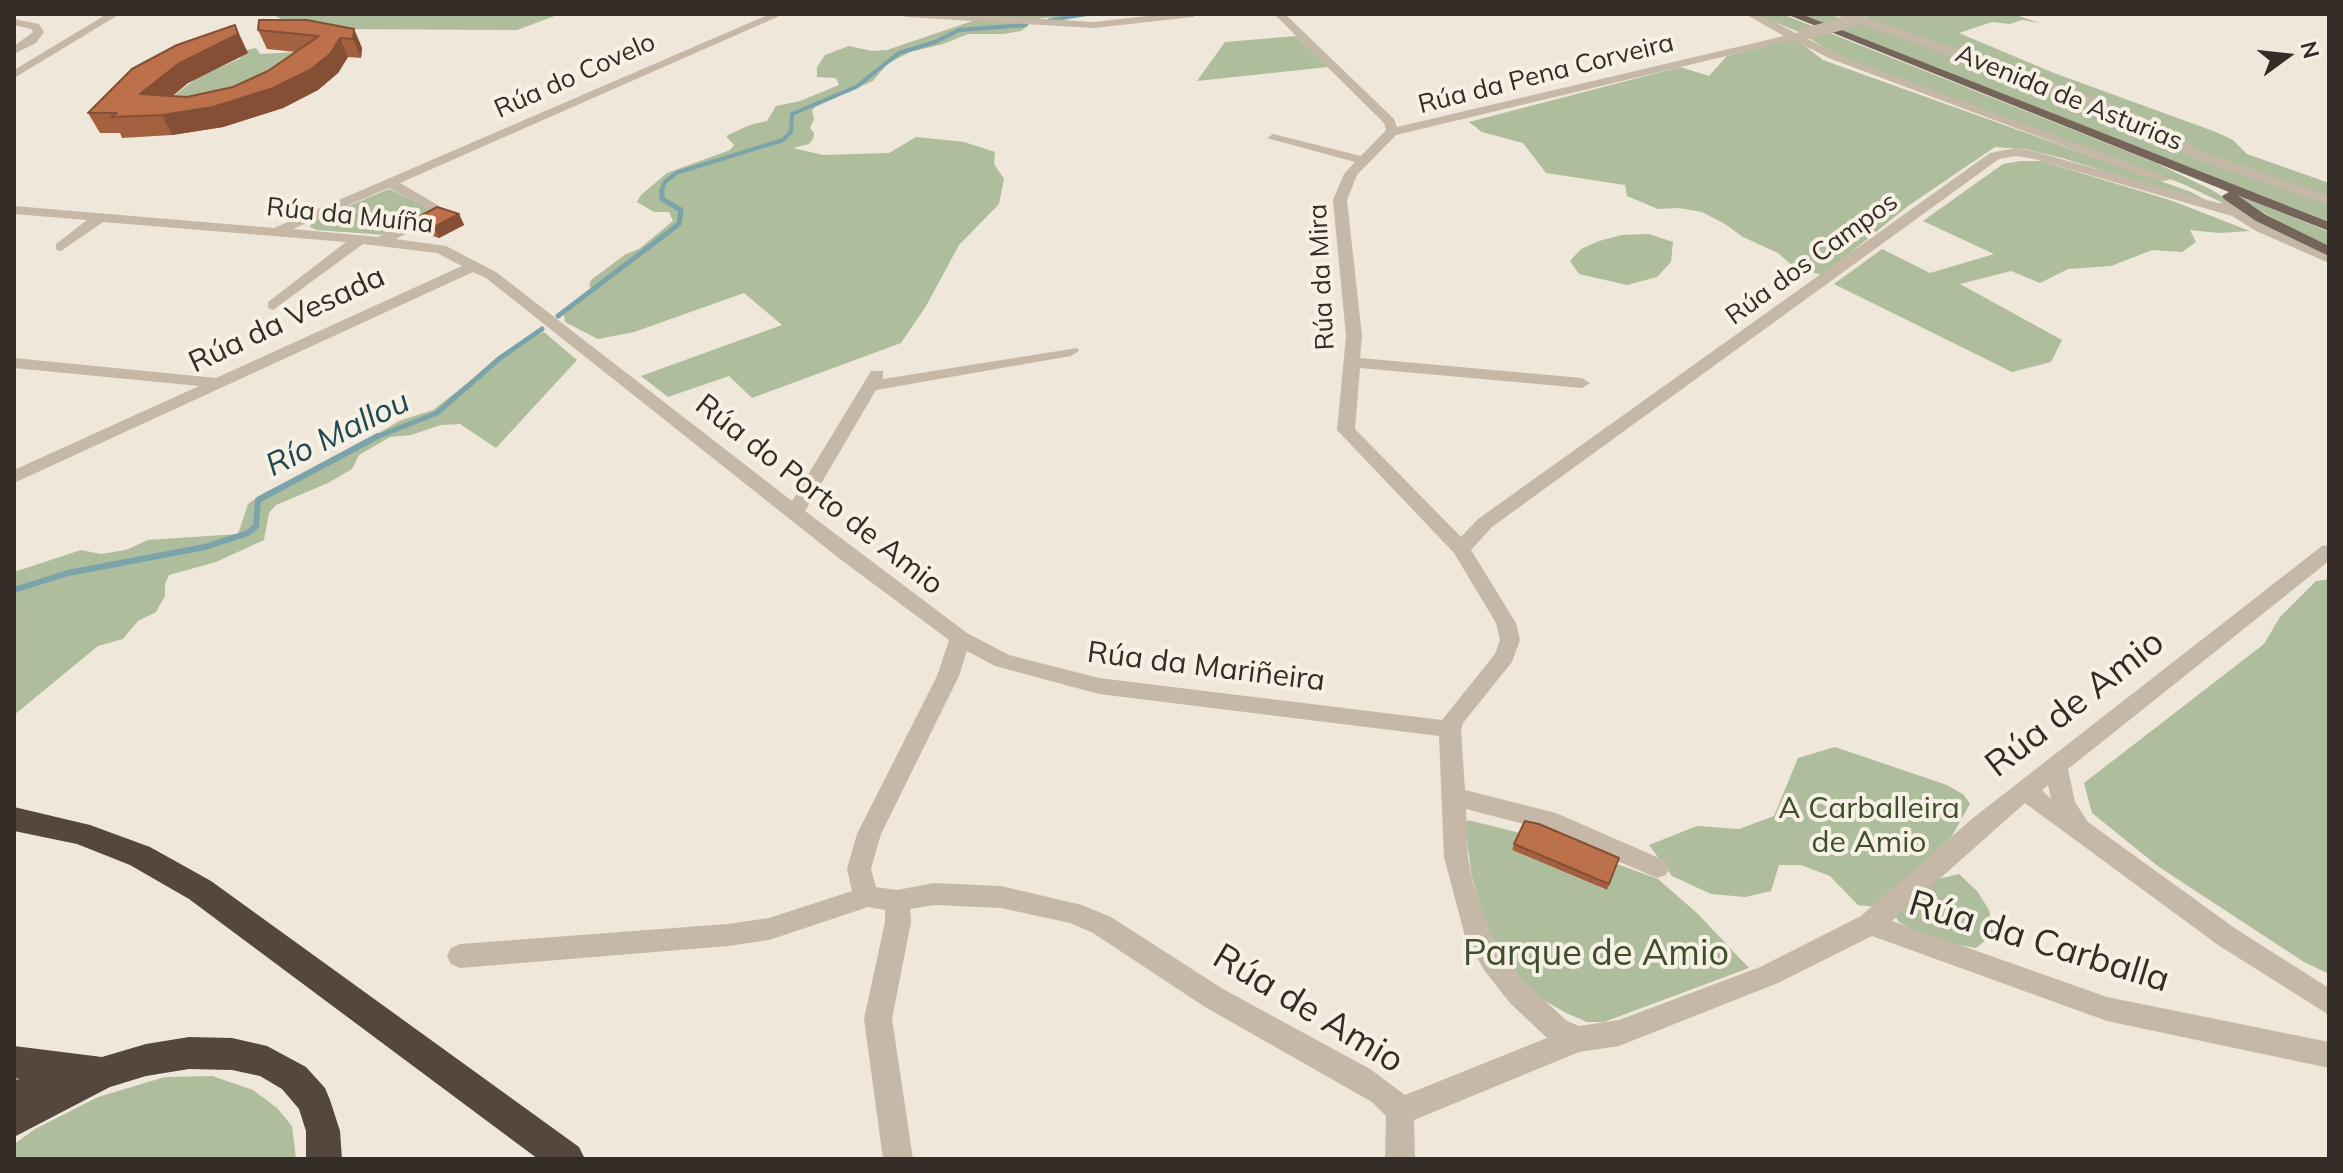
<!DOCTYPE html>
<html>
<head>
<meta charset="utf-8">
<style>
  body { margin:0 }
  #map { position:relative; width:2343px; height:1173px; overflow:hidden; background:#efe7d9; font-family:Mulish,sans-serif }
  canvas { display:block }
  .frame { position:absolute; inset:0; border:16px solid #332c27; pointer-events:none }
  .north { position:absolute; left:2247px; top:16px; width:80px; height:80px; -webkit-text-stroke:6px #f7f1e5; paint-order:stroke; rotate:75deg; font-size:22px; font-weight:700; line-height:32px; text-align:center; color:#332c27 }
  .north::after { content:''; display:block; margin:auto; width:28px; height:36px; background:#332c27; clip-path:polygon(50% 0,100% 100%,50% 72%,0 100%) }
</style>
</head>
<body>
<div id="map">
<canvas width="2343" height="1173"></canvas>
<div class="frame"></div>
<div class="north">N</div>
</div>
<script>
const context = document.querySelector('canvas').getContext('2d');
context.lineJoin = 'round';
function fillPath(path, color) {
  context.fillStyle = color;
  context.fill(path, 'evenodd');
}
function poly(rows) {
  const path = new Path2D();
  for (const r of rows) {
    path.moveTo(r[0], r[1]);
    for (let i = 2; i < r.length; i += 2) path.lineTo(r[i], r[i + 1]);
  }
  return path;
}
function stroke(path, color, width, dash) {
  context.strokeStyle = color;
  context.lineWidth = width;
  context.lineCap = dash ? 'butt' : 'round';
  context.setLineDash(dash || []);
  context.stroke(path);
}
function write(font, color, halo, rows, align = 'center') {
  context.font = font + ' Mulish,sans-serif';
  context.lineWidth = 8;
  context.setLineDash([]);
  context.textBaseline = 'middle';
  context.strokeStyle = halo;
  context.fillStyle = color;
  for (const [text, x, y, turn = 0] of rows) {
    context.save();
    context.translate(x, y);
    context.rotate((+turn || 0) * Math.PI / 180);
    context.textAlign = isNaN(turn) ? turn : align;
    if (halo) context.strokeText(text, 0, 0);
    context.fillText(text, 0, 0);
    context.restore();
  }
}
fillPath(poly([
  [560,14,517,30,329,29,290,24,274,15],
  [993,14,1092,14,1043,18,1034,20,1021,31,1003,34,968,34,943,44,910,52,887,64,873,81,815,107,812,111,814,119,810,128,814,133,813,139,809,144,793,148,823,155,889,153,916,137,964,142,995,152,994,164,1004,179,999,204,959,245,926,306,901,343,752,398,729,376,668,397,641,376,782,325,744,293,634,332,598,339,565,322,564,314,595,290,589,286,591,280,626,254,639,249,673,221,669,212,654,212,637,202,641,195,667,173,730,150,734,145,726,136,750,125,767,121,776,106,800,101,839,85,836,78,817,77,817,67,825,55,849,46,872,51,887,50],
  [1754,14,1782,14,2156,163,2212,190,2259,220,2183,184,1838,56,1799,32],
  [1800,14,1829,14,1845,20,1868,18,1846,14,2026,14,2019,16,2039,23,2022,20,2010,24,1992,22,1959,33,2054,73,2216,132,2233,140,2247,154,2329,183,2329,222],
  [1296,36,1328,67,1197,81,1225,42],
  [1790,40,1797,40,1823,60,2191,192,2216,206,2062,158,2024,149,1995,147,1908,206,1823,275,1795,268,1778,253,1743,237,1725,224,1702,212,1679,208,1658,209,1627,196,1625,185,1546,173,1523,143,1482,132,1469,122,1680,67,1709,76,1727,56],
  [256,48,260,54,296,52,284,87,168,100,197,78,241,58,237,52],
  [2021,161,2041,161,2170,200,2250,231,2219,233,2190,230,2196,242,2182,252,2152,250,2111,266,2068,269,2040,283,2011,271,1960,284,2062,340,2051,362,2012,372,1834,284,1882,249,1930,273,1994,254,1923,221,2003,164],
  [389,189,432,210,386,235,316,230,310,227,313,221],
  [2229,191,2329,232,2329,248,2298,234],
  [1649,234,1673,242,1671,262,1657,277,1627,285,1579,274,1570,261,1581,249,1599,241,1622,235],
  [544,332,577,360,496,448,460,424,441,425,411,435,390,437,359,455,352,469,328,483,276,505,269,513,264,540,216,562,169,575,165,584,165,596,156,612,138,621,123,639,98,646,14,715,14,572,81,550,101,554,126,550,148,540,238,534,248,504,264,493,347,452,399,421,433,410,519,343],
  [2329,579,2329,974,2304,962,2159,867,2092,813,2084,783,2264,644,2280,617,2316,581],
  [1835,747,1947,785,1964,795,1970,804,1952,836,1877,907,1858,905,1830,876,1801,865,1779,865,1771,891,1745,897,1711,894,1672,876,1649,845,1697,826,1739,829,1774,816,1798,758],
  [1468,820,1520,833,1512,850,1606,890,1617,864,1658,879,1698,914,1749,968,1604,1022,1587,1022,1566,1013,1542,999,1518,977,1500,952,1484,920,1472,877,1465,825],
  [1959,874,1977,891,1989,910,1993,934,1976,948,1938,941,1900,923,1895,916,1934,880],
  [212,1076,253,1090,277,1108,292,1126,296,1159,14,1159,14,1144,35,1129,98,1097,165,1077]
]), '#aebd9b');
stroke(poly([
  [1050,20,1087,14],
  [661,191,665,182,676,173,783,140,791,132,792,114,856,87,899,53,935,42,959,30,1026,25]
]), '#7ba3aa', 4);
stroke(poly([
  [558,316,679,224,681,210,662,199,662,189],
  [374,438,437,413,500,358,542,329]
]), '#7ba3aa', 5);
stroke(poly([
  [14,590,68,573,205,547,248,533,256,526,258,500,378,436]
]), '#7ba3aa', 6);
fillPath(poly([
  [107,14,120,14,14,78,14,70,107,14],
  [770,14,784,14,400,183,448,211,396,239,446,246,496,272,792,501,871,371,883,371,883,379,1077,348,1079,351,1071,356,876,390,805,511,967,633,1009,655,1099,678,1442,720,1495,654,1500,640,1496,623,1454,553,1337,430,1346,336,1333,200,1344,174,1355,162,1267,138,1273,134,1361,156,1386,130,1384,123,1274,14,1285,14,1394,119,1397,127,1784,36,1745,14,1758,14,1796,33,1804,33,1804,37,1839,55,2172,179,2160,182,1831,59,1793,40,1396,135,1357,175,1347,200,1362,336,1360,358,1582,378,1590,383,1582,388,1360,368,1355,429,1461,537,1478,519,1990,153,2016,148,2036,152,2218,203,2229,202,2266,225,2329,254,2329,263,2256,231,2232,216,2034,159,2016,156,1999,159,1492,527,1471,550,1516,623,1520,640,1512,662,1463,723,1461,730,1465,790,1556,813,1666,861,1669,868,1666,875,1657,878,1543,829,1466,809,1468,857,1473,883,1490,932,1502,954,1528,985,1567,1021,1579,1026,1619,1020,1760,967,1861,916,1973,818,2322,546,2329,545,2329,561,2068,769,2075,802,2088,822,2236,929,2329,988,2329,1015,2218,945,2025,803,1892,921,2107,997,2329,1042,2329,1068,2107,1021,1872,936,1778,983,1619,1046,1579,1052,1414,1120,1415,1159,1385,1159,1386,1116,1372,1102,1205,1007,1093,933,1070,923,1001,908,934,905,910,909,911,922,892,1019,913,1159,883,1159,864,1019,885,922,885,910,868,907,769,940,728,946,460,968,451,964,447,956,451,948,460,944,728,924,769,918,852,891,847,869,857,834,937,676,949,640,840,559,486,278,473,272,14,483,14,470,199,386,14,368,14,358,216,378,462,266,437,253,363,244,273,310,268,308,268,302,346,242,103,222,61,251,56,250,56,244,87,220,14,214,14,206,274,228,770,14],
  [389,188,431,211,378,237,293,229,389,188],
  [967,651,995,666,1099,694,1439,736,1444,857,1465,936,1484,970,1510,1003,1547,1038,1405,1095,1370,1069,1223,989,1111,917,1082,905,1001,886,934,883,897,890,876,887,871,869,881,834,959,676,967,651],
  [2048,785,2051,799,2042,790,2048,785],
  [901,14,961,14,1094,22,1164,14,1198,14,1193,17,1094,28,906,17,901,14],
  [1831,14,1850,14,1875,20,2105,101,2143,116,2203,152,2329,196,2329,205,2193,158,2135,122,2097,107,1831,14],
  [14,19,39,24,44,32,36,43,14,54,14,46,33,32,31,29,14,25,14,19]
]), '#c6b8a6');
fillPath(poly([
  [1786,14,1801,14,2329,222,2329,231,2237,195,2266,215,2329,246,2329,256,2256,221,2224,199,2222,196,2229,192,1786,14]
]), '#746459');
fillPath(poly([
  [14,807,90,825,150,847,211,881,579,1147,585,1159,538,1159,189,899,130,865,77,844,14,831,14,807],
  [189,1037,232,1038,267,1046,306,1067,325,1088,330,1100,340,1131,342,1159,306,1159,306,1131,299,1109,282,1089,260,1076,232,1070,189,1069,146,1076,110,1087,14,1137,14,1080,20,1079,14,1078,14,1046,102,1057,146,1044,189,1037]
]), '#53473e');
stroke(poly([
  [1804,34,1850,22]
]), '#c6b8a6', 12);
fillPath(poly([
  [354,29,362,48,361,58,348,57,338,73,318,90,283,108,223,127,172,135,122,138,120,133,100,133,88,113,248,53,188,83,172,96,187,97,233,87,268,71,296,52,267,49,258,30],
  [459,214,464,225,439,238,417,231,413,220],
  [1514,844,1619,858,1607,890,1512,850]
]), '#a36140');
fillPath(poly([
  [235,25,248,53,188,83,151,114,140,94,178,64],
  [354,29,362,48,361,58,353,39],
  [340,38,348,57,338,73,318,90,283,108,223,127,172,135,162,115,213,107],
  [459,214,464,225,439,238,434,227]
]), '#844f34');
const building = poly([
  [259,20,307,20,354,29,353,39,340,38,330,54,310,70,273,88,213,107,162,115,111,117,117,113,88,113,132,69,177,45,235,25,238,34,178,64,140,94,187,97,233,87,268,71,319,36,258,30,259,20],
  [437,207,459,214,434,227,413,220,437,207],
  [1525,821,1539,824,1619,858,1609,884,1514,844,1525,821]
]);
fillPath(building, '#bd714a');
stroke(building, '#844f34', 2);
write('26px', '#332c27', '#f7f1e5', [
  ["Rúa da Pena Corveira",1546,74,-14],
  ["Rúa do Covelo",575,76,-24],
  ["Avenida de Asturias",2069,98,22],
  ["Rúa da Muíña",350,216,6],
  ["Rúa dos Campos",1812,259,-36],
  ["Rúa da Mira",1322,277,-93]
]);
write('30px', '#332c27', '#f7f1e5', [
  ["Rúa da Vesada",287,320,-25],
  ["Rúa do Porto de Amio",819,495,38],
  ["Rúa da Mariñeira",1206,667,7]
]);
write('30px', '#3f4f2c', '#f7f1e5', [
  ["A Carballeira",1869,809],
  ["de Amio",1869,843]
]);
write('italic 32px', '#204951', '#f7f1e5', [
  ["Río Mallou",338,434,-26]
]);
write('36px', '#332c27', '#f7f1e5', [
  ["Rúa de Amio",2075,704,-38],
  ["Rúa da Carballa",2039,942,17],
  ["Rúa de Amio",1308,1009,31]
]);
write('36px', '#3f4f2c', '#f7f1e5', [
  ["Parque de Amio",1596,954]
]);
</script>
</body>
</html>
